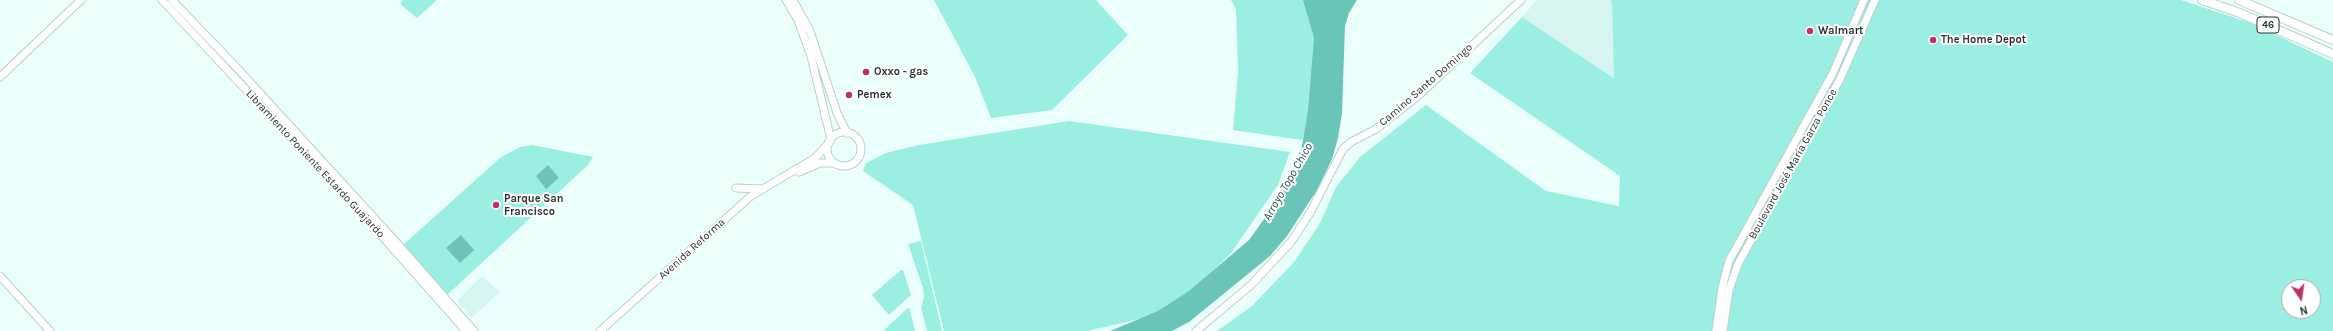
<!DOCTYPE html>
<html>
<head>
<meta charset="utf-8">
<style>
  body { margin:0 }
  #map { position:relative; width:2333px; height:331px; overflow:hidden; background:#ebfffb; font-family:Karla,sans-serif }
  canvas { display:block }
  .north { position:absolute; left:2281px; top:279px; width:40px; height:40px; box-sizing:border-box; background:#fff; border:1px solid #a9acab; border-radius:50%; rotate:167deg; font-size:11px; font-weight:700; line-height:16px; text-align:center; color:#28302e }
  .north::after { content:''; display:block; margin:auto; width:14px; height:18px; background:#be3164; clip-path:polygon(50% 0,100% 100%,50% 72%,0 100%) }
</style>
</head>
<body>
<div id="map">
<canvas width="2333" height="331"></canvas>
<div class="north">N</div>
</div>
<script>
const context = document.querySelector('canvas').getContext('2d');
context.lineJoin = 'round';
function fillPath(path, color) {
  context.fillStyle = color;
  context.fill(path, 'evenodd');
}
function poly(rows) {
  const path = new Path2D();
  for (const r of rows) {
    if (r.length === 3) {
      path.moveTo(r[0] + r[2], r[1]);
      path.arc(r[0], r[1], r[2], 0, 2 * Math.PI);
      continue;
    }
    path.moveTo(r[0], r[1]);
    for (let i = 2; i < r.length; i += 2) path.lineTo(r[i], r[i + 1]);
  }
  return path;
}
function stroke(path, color, width, dash) {
  context.strokeStyle = color;
  context.lineWidth = width;
  context.lineCap = dash ? 'butt' : 'round';
  context.setLineDash(dash || []);
  context.stroke(path);
}
function write(font, color, halo, rows, align = 'center') {
  context.font = font + ' Karla,sans-serif';
  context.lineWidth = 4;
  context.setLineDash([]);
  context.textBaseline = 'middle';
  context.strokeStyle = halo;
  context.fillStyle = color;
  for (const [text, x, y, turn = 0] of rows) {
    context.save();
    context.translate(x, y);
    context.rotate((+turn || 0) * Math.PI / 180);
    context.textAlign = isNaN(turn) ? turn : align;
    if (halo) context.strokeText(text, 0, 0);
    context.fillText(text, 0, 0);
    context.restore();
  }
}
fillPath(poly([
  [1537,0,1610,0,1612,3,1615,78,1522,17],
  [482,276,500,292,471,318,457,301]
]), '#d7f5f0');
fillPath(poly([
  [403,0,437,0,417,18,400,4],
  [934,0,1096,0,1128,35,1052,110,991,118,975,77],
  [1231,0,1324,0,1314,102,1302,140,1233,130,1238,72,1236,9],
  [1610,0,2181,0,2251,23,2333,62,2333,331,1217,331,1252,306,1294,262,1320,223,1336,187,1360,157,1426,105,1546,191,1619,206,1620,176,1470,73,1522,17,1614,78,1612,3],
  [2289,287,2313,287,2313,311,2289,311],
  [1069,121,1290,152,1278,185,1231,253,1192,292,1160,314,1088,331,944,331,913,205,863,171,866,163,886,153,919,145],
  [532,145,593,157,588,165,447,295,403,245,501,157,520,147],
  [921,241,942,331,927,331,921,308,924,297,923,288,908,244],
  [901,270,903,270,911,295,889,315,872,295],
  [909,307,915,331,883,331]
]), '#9befe2');
fillPath(poly([
  [1303,0,1357,0,1349,13,1345,26,1342,113,1338,138,1332,159,1317,190,1287,236,1270,256,1189,322,1172,331,1110,331,1158,311,1189,291,1249,240,1282,194,1300,157,1308,111,1314,38],
  [548,165,559,178,546,189,536,176],
  [461,235,474,250,460,263,446,248]
]), '#6ac5b8');
const tertiary = poly([
  [162,0,365,217,466,331],
  [172,0,238,69,398,244,474,331],
  [786,0,798,20,811,56,831,140],
  [793,0,810,31,837,113,847,133],
  [0,77,81,0],
  [844,149,17],
  [799,172,820,163,835,163],
  [736,188,762,189],
  [0,276,50,331],
  [600,331,751,196,815,158,829,143],
  [1196,331,1251,285,1291,242,1310,213,1343,149,1351,142,1376,129,1419,95,1521,0],
  [1716,331,1722,288,1729,261,1833,73,1864,0],
  [1723,331,1729,290,1738,264,1840,79,1875,0]
]);
const primary = poly([
  [2202,0,2240,13,2333,54],
  [2239,0,2333,40]
]);
stroke(tertiary, '#bbcfcb', 9);
stroke(primary, '#bbcfcb', 10);
stroke(tertiary, '#fff', 7);
stroke(primary, '#fff', 8);
for (const [x, y, r, color] of [
  [1810,31,4,"#be3164"],
  [1933,40,4,"#be3164"],
  [866,72,4,"#be3164"],
  [849,95,4,"#be3164"],
  [496,205,4,"#be3164"]
]) {
  const dot = new Path2D();
  dot.arc(x, y, r, 0, 2 * Math.PI);
  context.fillStyle = color;
  context.fill(dot);
  stroke(dot, '#fff', 1.5);
}
for (const [x, y, w] of [
  [2268,25,22]
]) {
  const box = new Path2D();
  box.roundRect(x - w / 2, y - 8, w, 16, 3);
  context.fillStyle = '#fff';
  context.fill(box);
  stroke(box, '#28302e', 1);
}
write('bold 10px', '#28302e', null, [
  ["46",2268,25]
]);
write('bold 11px', '#28302e', '#fff', [
  ["Walmart",1818,31],
  ["The Home Depot",1941,40],
  ["Oxxo - gas",874,72],
  ["Pemex",857,95],
  ["Parque San",504,199],
  ["Francisco",504,212]
], 'left');
write('11px', '#28302e', '#fff', [
  ["Camino Santo Domingo",1426,85,-41],
  ["Libramiento Poniente Estardo Guajardo",315,164,47],
  ["Boulevard José María Garza Ponce",1793,164,-61],
  ["Avenida Reforma",692,249,-42]
]);
write('italic 12px', '#264f4a', '#fff', [
  ["Arroyo Topo Chico",1288,182,-60]
]);
</script>
</body>
</html>
